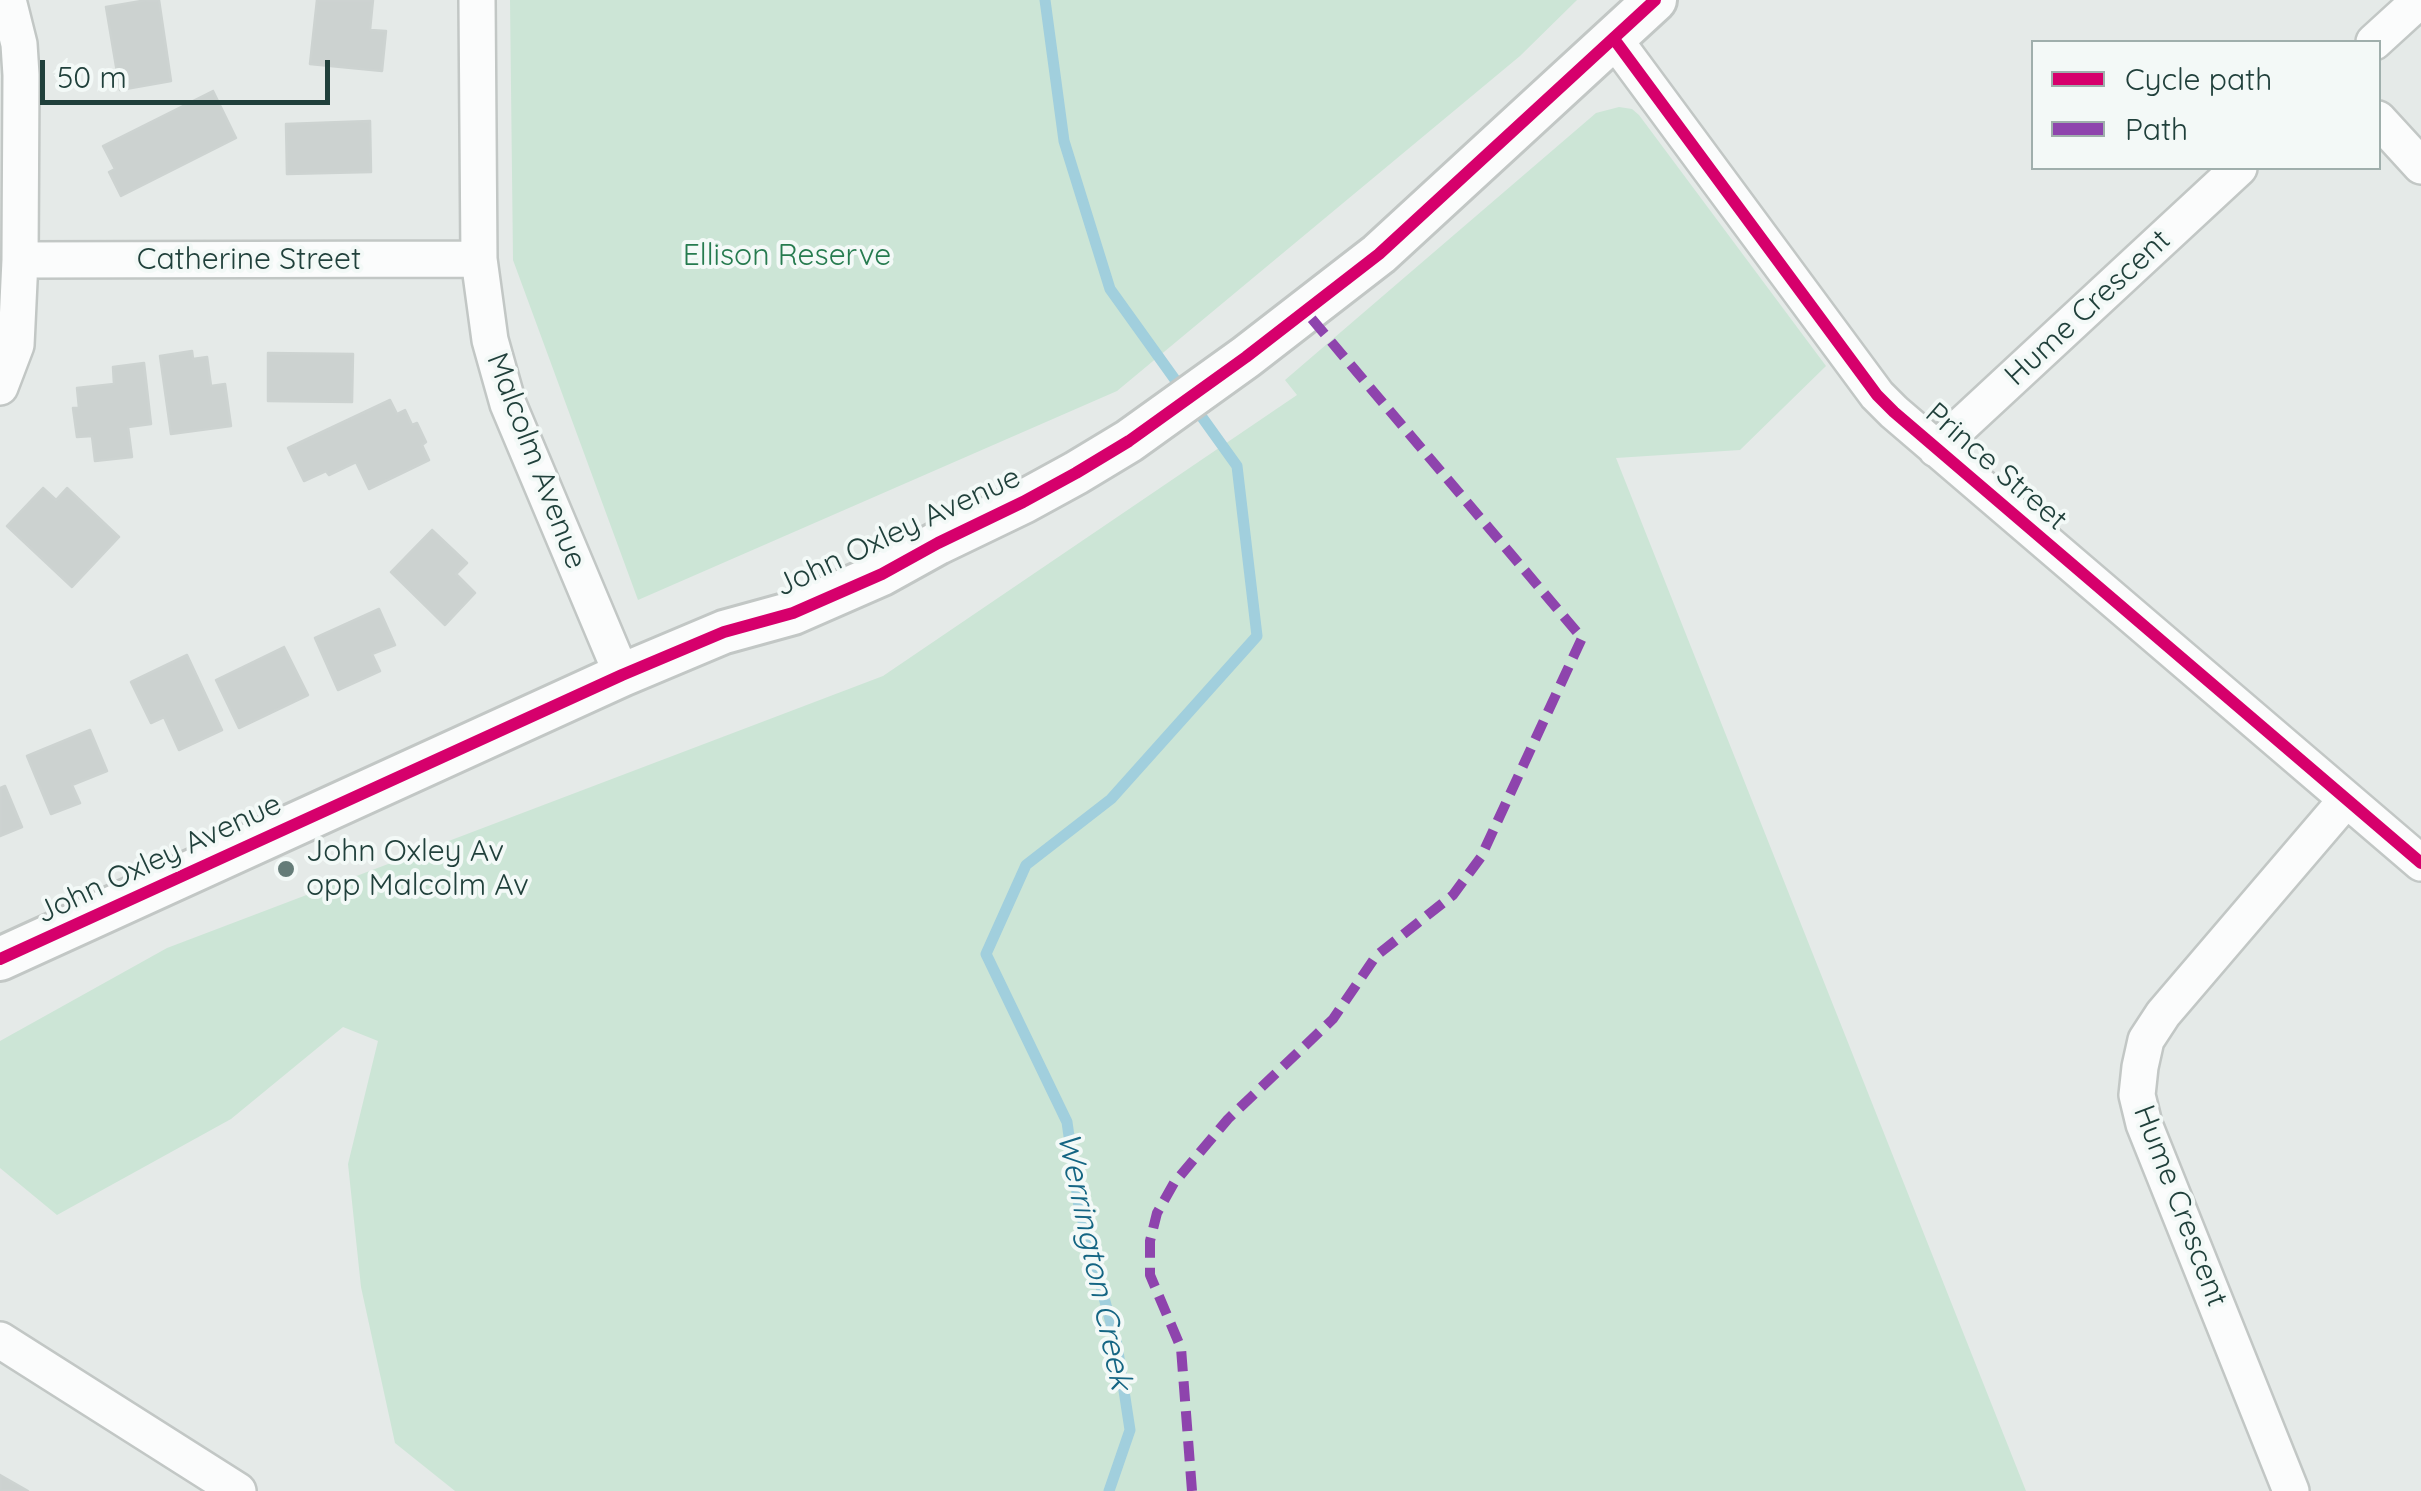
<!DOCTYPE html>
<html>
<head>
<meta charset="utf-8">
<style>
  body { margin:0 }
  #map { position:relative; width:2421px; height:1491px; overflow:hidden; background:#e5eae8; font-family:Quicksand,sans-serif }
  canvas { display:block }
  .legend { position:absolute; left:2031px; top:40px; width:350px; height:130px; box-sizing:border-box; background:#f3f9f7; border:2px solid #9fafac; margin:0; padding:12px 18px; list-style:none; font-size:30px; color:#20403b }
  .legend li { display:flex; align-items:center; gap:20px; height:50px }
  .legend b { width:50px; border:2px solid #9fafac }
  .scale { position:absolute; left:40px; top:60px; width:290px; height:45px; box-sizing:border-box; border:5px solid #20403b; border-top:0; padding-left:12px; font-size:30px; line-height:35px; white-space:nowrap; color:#20403b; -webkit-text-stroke:8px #f3f9f7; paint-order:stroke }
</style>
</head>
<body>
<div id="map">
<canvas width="2421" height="1491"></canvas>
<ul class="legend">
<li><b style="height:12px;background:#d6006c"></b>Cycle path</li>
<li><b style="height:12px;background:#8e44ad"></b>Path</li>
</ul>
<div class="scale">50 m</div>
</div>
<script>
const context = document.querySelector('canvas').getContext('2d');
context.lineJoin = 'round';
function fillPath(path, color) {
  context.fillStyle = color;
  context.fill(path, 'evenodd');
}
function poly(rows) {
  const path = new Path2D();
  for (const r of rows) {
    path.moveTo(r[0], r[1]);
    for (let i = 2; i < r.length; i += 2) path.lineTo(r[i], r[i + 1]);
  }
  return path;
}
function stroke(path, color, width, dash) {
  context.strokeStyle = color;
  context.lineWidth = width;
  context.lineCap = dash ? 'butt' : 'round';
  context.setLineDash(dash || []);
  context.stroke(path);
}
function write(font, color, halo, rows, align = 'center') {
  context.font = font + ' Quicksand,sans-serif';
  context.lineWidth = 8;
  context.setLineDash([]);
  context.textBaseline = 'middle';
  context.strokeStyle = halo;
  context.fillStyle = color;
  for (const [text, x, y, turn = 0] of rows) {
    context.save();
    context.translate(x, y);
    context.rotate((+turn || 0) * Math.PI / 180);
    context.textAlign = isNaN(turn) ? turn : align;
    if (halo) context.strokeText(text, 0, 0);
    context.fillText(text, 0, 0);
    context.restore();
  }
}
fillPath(poly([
  [510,0,1577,0,1520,56,1117,391,638,600,513,260],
  [1619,107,1632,109,1639,115,1826,366,1740,450,1616,458,2026,1491,455,1491,395,1443,361,1287,348,1164,378,1041,343,1027,231,1119,57,1215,0,1168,0,1041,167,948,883,676,1297,395,1285,380,1596,113]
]), '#cce5d6');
stroke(poly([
  [1045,0,1064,141,1110,289,1237,466,1257,636,1111,799,1026,865,986,954,1067,1122,1079,1207,1117,1345,1130,1430,1109,1491]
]), '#a1cfdd', 11);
const building = poly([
  [147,0,159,0,171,81,120,90,106,7,147,0],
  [317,0,373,0,370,30,386,31,382,71,310,64,317,0],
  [213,91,236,138,121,196,109,172,115,169,103,146,213,91],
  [370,121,371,172,287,174,286,124,370,121],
  [192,351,193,359,207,357,211,386,225,384,231,426,171,434,160,356,192,351],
  [268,353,353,354,352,402,268,401,268,353],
  [144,363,151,424,128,427,132,457,95,461,92,436,77,437,73,408,79,408,77,388,114,384,113,367,144,363],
  [390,400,397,414,405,410,412,425,417,423,426,442,422,445,429,460,369,489,356,462,329,475,326,471,304,481,288,448,390,400],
  [43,488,56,500,67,488,119,537,72,587,7,526,43,488],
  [432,530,467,563,456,574,475,593,445,625,391,572,432,530],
  [379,609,395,645,372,654,380,671,338,690,315,638,379,609],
  [284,647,308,695,239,728,216,680,284,647],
  [187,655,222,730,179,750,164,717,151,723,131,682,187,655],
  [90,730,107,771,72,785,80,803,51,814,27,756,90,730],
  [5,786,22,827,0,836,0,788,5,786],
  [0,1475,28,1491,0,1491,0,1475]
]);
fillPath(building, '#ccd2d0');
stroke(building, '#cdd3d1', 2.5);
const minor = poly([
  [477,0,479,259,490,340,508,404,622,675],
  [1614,39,1877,395,1894,412,2421,863],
  [2374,42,2420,0],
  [2378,119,2421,166],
  [20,260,479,259],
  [0,387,16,345,20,260,21,75,19,44,8,0],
  [1936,449,2239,168],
  [0,1340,238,1491],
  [2291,1491,2144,1124,2137,1095,2140,1067,2146,1040,2163,1014,2346,800]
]);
const tertiary = poly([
  [0,959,622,675,724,632,793,613,882,574,938,543,1023,502,1076,473,1129,441,1246,357,1379,254,1655,0]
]);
stroke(minor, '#c2c7c5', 40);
stroke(tertiary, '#c2c7c5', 48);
stroke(minor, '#fbfcfc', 35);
stroke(tertiary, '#fbfcfc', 42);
stroke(poly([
  [1192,1491,1181,1348,1150,1275,1150,1241,1157,1213,1174,1183,1228,1119,1333,1019,1376,956,1453,895,1481,857,1582,638,1306,312]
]), '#8e44ad', 10, [20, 10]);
stroke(poly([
  [1614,39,1877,395,1894,412,2421,863],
  [0,959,622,675,724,632,793,613,882,574,938,543,1023,502,1076,473,1129,441,1246,357,1379,254,1655,0]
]), '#d6006c', 12);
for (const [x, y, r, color] of [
  [286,869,10,"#657c78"]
]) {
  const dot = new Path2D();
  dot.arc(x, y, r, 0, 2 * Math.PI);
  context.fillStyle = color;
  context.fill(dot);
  stroke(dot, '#f3f9f7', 4);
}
write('30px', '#267b4f', '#f3f9f7', [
  ["Ellison Reserve",787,256]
]);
write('30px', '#20403b', '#f3f9f7', [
  ["Catherine Street",249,260],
  ["Hume Crescent",2088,308,-43],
  ["Malcolm Avenue",536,461,69],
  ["Prince Street",1996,467,41],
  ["John Oxley Avenue",898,532,-25],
  ["John Oxley Avenue",159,859,-25],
  ["Hume Crescent",2180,1206,69]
]);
write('30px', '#20403b', '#f3f9f7', [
  ["John Oxley Av",306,852],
  ["opp Malcolm Av",306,886]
], 'left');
write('italic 32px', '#146583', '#f3f9f7', [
  ["Werrington Creek",1094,1261,78]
]);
</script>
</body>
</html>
